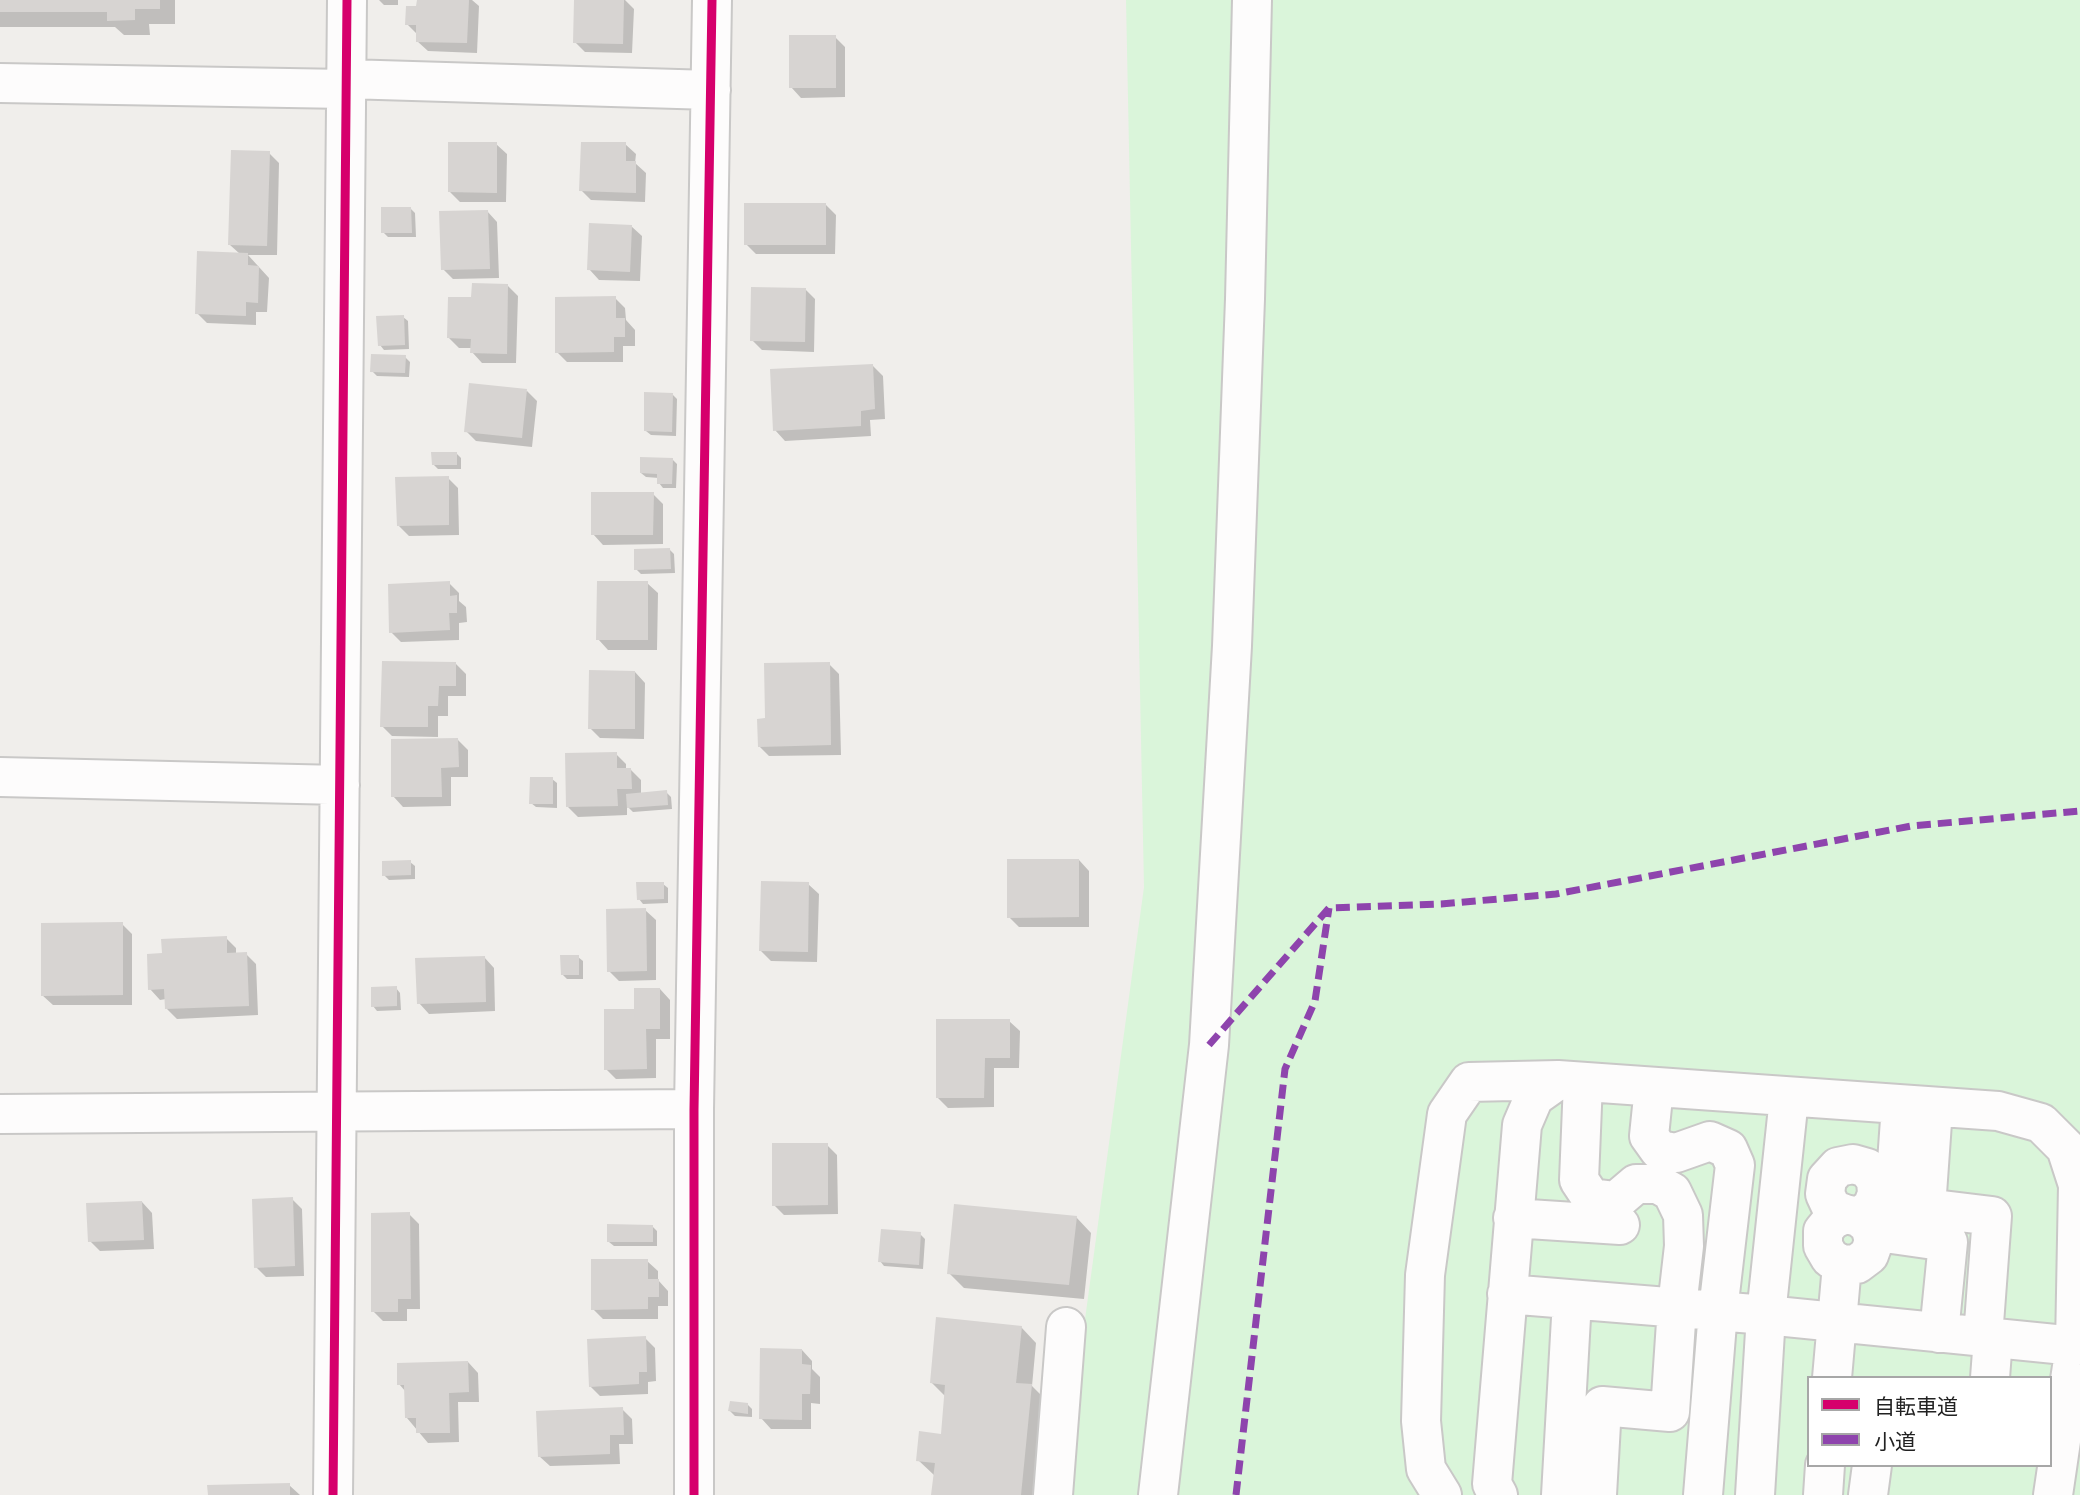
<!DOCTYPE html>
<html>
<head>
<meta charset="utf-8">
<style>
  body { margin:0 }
  #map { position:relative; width:2080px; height:1495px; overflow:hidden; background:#f0eeeb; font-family:Helvetica,"Noto Sans JP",sans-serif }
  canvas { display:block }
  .legend { position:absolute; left:1807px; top:1376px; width:245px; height:91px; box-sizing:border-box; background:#fff; border:2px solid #a7a7a7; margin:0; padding:9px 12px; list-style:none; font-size:21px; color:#222 }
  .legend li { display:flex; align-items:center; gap:14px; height:35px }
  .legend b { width:35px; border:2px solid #a7a7a7 }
</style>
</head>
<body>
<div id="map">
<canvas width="2080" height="1495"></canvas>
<ul class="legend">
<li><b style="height:9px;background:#d6006c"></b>自転車道</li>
<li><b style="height:9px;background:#8e44ad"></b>小道</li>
</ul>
</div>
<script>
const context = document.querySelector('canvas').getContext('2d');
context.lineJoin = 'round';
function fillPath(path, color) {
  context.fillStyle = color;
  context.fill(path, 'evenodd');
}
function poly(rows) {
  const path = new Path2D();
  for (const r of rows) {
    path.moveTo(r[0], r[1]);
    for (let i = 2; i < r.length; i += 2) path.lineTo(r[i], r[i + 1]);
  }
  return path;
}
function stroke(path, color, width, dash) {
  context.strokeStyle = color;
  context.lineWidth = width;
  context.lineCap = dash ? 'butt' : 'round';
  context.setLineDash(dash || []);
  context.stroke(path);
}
fillPath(poly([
  [1126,0,2080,0,2080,1495,1061,1495,1144,887],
  [1809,1378,2050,1378,2050,1465,1809,1465]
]), '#daf5da');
fillPath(poly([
  [0,0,175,0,175,24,149,24,150,35,124,35,115,27,0,27],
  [379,0,398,0,398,5,384,5],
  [418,0,472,0,479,6,477,53,428,51,417,41,418,35,407,24,418,8],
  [575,0,625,0,634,9,632,53,585,52,575,42],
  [835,37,845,47,845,97,801,98,791,87],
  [496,144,507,154,506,202,460,202,450,192],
  [625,144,636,154,635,163,646,173,645,202,591,200,581,190],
  [269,153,279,163,277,255,248,255,269,278,267,312,256,312,256,325,207,323,197,313,240,254,230,245],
  [826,205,836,215,835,254,756,254,746,244],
  [410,208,415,213,416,237,388,237,383,232],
  [487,211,497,222,499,278,453,279,443,269],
  [631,226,642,236,640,281,599,280,589,269],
  [508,286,518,296,516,363,482,363,472,352,472,348,459,348,449,338,473,299],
  [805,289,815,299,814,352,762,350,752,340],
  [615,298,625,308,626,320,635,330,635,346,623,346,623,362,567,362,557,352],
  [403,317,408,321,409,349,384,350,380,345],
  [405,357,410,362,409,377,377,376,372,371],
  [873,366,883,376,885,419,870,420,871,436,785,441,775,430],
  [527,391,537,401,532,447,476,441,466,431],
  [672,394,677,399,676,436,651,435,646,431],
  [457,454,461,458,461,469,438,469,433,464],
  [672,459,677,464,676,488,663,488,659,483,659,478,646,477,641,473],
  [448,478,458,488,459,535,409,536,398,525],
  [653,494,663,504,663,544,603,545,593,534],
  [669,549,674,554,675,573,641,574,636,569],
  [449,583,459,593,459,601,466,607,467,622,459,623,459,640,401,642,391,632],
  [647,583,658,593,657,650,608,650,598,639],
  [456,664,466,674,466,696,448,696,448,716,438,716,438,737,392,736,382,726],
  [829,664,839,674,841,755,769,756,759,746,767,720],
  [635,672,645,683,644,739,600,738,590,728],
  [458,740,468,750,468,777,451,777,451,806,403,807,393,796],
  [616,754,626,764,626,770,631,770,641,780,641,794,666,792,671,797,672,809,633,812,627,806,627,815,578,817,568,807],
  [552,779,557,783,557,808,536,807,531,803],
  [1079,860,1089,871,1089,927,1019,927,1009,917],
  [410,862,415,866,415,879,389,880,384,875],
  [663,884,668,888,668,903,643,904,639,899],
  [808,884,819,894,817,962,771,961,761,951],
  [645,910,656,920,656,980,619,981,609,971],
  [122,924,132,934,132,1005,53,1005,42,995],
  [226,938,236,948,236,955,246,954,256,964,258,1015,177,1019,167,1009,166,999,160,1000,150,989,163,955],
  [484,957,494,968,495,1011,429,1014,419,1003],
  [578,957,583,961,583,979,567,979,562,974],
  [396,988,400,993,401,1010,377,1011,373,1006],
  [660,989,670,1000,670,1039,656,1039,656,1078,616,1079,606,1069,636,1010],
  [1009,1021,1020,1031,1019,1068,994,1068,994,1107,948,1108,937,1097],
  [827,1145,837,1155,838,1214,784,1215,774,1205],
  [292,1199,302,1209,304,1276,266,1277,256,1267],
  [142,1202,152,1213,154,1249,100,1251,90,1241],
  [409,1214,419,1224,420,1309,407,1309,407,1321,383,1321,373,1311],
  [1076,1217,1091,1233,1084,1299,964,1288,949,1273],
  [652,1226,657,1231,657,1246,614,1246,609,1242],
  [920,1234,925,1239,923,1269,884,1266,880,1261],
  [647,1261,658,1271,658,1280,668,1291,668,1306,658,1306,658,1319,603,1319,593,1309],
  [1021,1327,1036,1343,1032,1386,1047,1401,1037,1495,933,1495,934,1475,918,1460,942,1436,946,1397,931,1382],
  [645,1338,655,1348,656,1381,648,1382,648,1394,600,1396,590,1386],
  [802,1350,812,1361,812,1369,820,1377,820,1404,811,1403,811,1429,771,1429,761,1418],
  [468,1362,478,1373,479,1402,458,1402,459,1442,428,1443,407,1418,406,1392,399,1384],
  [748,1405,752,1409,752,1417,735,1416,730,1411],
  [622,1409,632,1419,633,1444,619,1444,620,1464,550,1466,539,1456],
  [289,1485,300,1495,209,1495]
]), '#0003');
fillPath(poly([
  [0,0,160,0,160,9,135,9,135,20,107,21,107,12,0,12],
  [417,0,469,0,467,43,416,42,416,25,405,25,406,6,416,6],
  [574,0,624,0,623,44,573,43],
  [789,35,836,35,836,88,789,88],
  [448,142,497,142,497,193,448,192],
  [581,142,626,142,626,161,636,161,636,193,579,191],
  [231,150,270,151,267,246,228,245],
  [744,203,826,203,826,245,744,245],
  [381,207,411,207,412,233,381,233],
  [488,210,490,269,441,270,439,211],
  [589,223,632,225,630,272,587,270],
  [197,251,248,253,248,265,259,266,258,303,246,302,246,316,195,314],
  [472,283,508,284,507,354,470,353,471,339,447,338,448,297,471,297],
  [751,287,806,288,805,342,750,341],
  [616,296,616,318,625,318,625,337,614,337,614,352,555,353,555,297],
  [404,315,405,345,378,346,376,316],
  [371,354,406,355,405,373,370,372],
  [873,364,875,409,861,411,861,426,773,431,770,369],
  [469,383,527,389,522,438,464,432],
  [644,392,673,393,672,432,644,431],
  [431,452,457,452,457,465,432,465],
  [640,457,673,458,672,484,657,484,657,474,640,473],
  [449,476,449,525,397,526,395,477],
  [591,492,654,492,653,535,591,535],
  [670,548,671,569,634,570,634,549],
  [450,581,450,596,457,595,457,613,449,613,450,630,389,633,388,584],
  [597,581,648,581,648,640,596,640],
  [382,661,456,662,456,686,439,686,438,706,428,706,428,727,380,727],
  [830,662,831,745,758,747,757,719,765,718,764,663],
  [589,670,635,671,635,729,588,729],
  [458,738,459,767,441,768,442,797,391,797,391,739],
  [617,752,617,768,631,768,632,789,617,789,618,806,566,807,565,753],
  [530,777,553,777,553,804,529,804],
  [667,790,668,805,627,808,626,794],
  [1007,859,1079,859,1079,917,1007,918],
  [411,860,411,875,382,876,382,861],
  [761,881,809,882,808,952,759,951],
  [636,882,664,882,664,899,637,900],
  [646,908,647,971,607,972,606,909],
  [123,922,123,995,41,996,41,923],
  [227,936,227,953,247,952,249,1006,165,1009,164,989,148,990,147,954,162,953,161,939],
  [560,955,579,955,579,975,561,975],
  [485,956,486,1002,417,1004,415,958],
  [397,986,397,1006,371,1007,371,987],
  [634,988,660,988,660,1029,646,1029,647,1069,604,1070,604,1009,634,1009],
  [936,1019,1010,1019,1010,1058,985,1058,984,1098,936,1098],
  [772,1143,828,1143,828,1205,772,1206],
  [293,1197,295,1266,254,1268,252,1199],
  [142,1201,144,1240,88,1242,86,1203],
  [954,1204,1077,1216,1069,1285,947,1274],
  [410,1212,411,1299,398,1299,398,1312,371,1312,371,1213],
  [607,1224,653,1225,653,1242,607,1242],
  [881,1229,921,1232,919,1265,878,1262],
  [591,1259,648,1259,648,1279,659,1279,659,1297,648,1297,648,1309,591,1310],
  [936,1317,1022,1326,1016,1383,1032,1384,1021,1495,931,1495,935,1463,916,1461,919,1431,941,1434,945,1385,930,1383],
  [646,1336,647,1372,639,1372,639,1384,589,1387,587,1339],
  [760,1348,802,1349,802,1364,811,1365,810,1394,802,1394,802,1420,759,1419],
  [468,1361,469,1392,449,1393,450,1433,416,1433,416,1418,405,1418,404,1385,397,1385,397,1363],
  [730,1401,748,1403,748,1414,728,1411],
  [623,1407,624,1435,610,1435,610,1454,538,1457,536,1411],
  [290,1483,290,1495,208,1495,207,1485]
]), '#d7d4d2');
const minor = poly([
  [346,79,711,90],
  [0,83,346,89],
  [0,777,340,785],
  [1583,1082,1579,1180,1591,1198,1616,1201,1636,1184,1658,1184,1672,1192,1683,1215,1684,1246,1677,1307,1670,1412,1602,1406,1597,1495],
  [1654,1087,1649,1136,1659,1150,1676,1153,1710,1141,1728,1149,1735,1165,1718,1311,1703,1495],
  [1901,1105,1892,1234,1948,1242,1939,1333],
  [1933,1108,1926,1208,1992,1216,1983,1337],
  [0,1114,694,1109],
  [1845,1214,1832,1209,1825,1194,1827,1179,1838,1167,1853,1164,1867,1168,1876,1180,1877,1194,1872,1207,1859,1217,1845,1214,1832,1220,1823,1231,1823,1246,1830,1258,1842,1265,1857,1264,1869,1255,1874,1241,1870,1226,1859,1217],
  [1513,1218,1620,1225],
  [1507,1294,1766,1315,2075,1346],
  [1832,1378,1842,1265],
  [1990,1378,1993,1338],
  [333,1495,347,0],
  [694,1495,694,1109,712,0],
  [1053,1495,1066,1327],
  [1158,1495,1209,1045,1232,646,1245,299,1252,0],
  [1442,1495,1426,1469,1421,1421,1425,1275,1447,1114,1469,1082,1558,1080,1998,1111,2041,1123,2066,1148,2078,1185,2075,1346,2053,1495],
  [1498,1495,1492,1484,1522,1125,1534,1097,1558,1080],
  [1561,1495,1572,1300],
  [1755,1495,1766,1315,1789,1098],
  [1823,1495,1825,1465],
  [1868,1495,1872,1465]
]);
stroke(minor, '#c9c8c7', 42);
stroke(minor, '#fdfcfc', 38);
stroke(poly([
  [1209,1045,1329,908,1441,904,1556,894,1911,826,2080,811],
  [1236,1495,1285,1069,1315,1001,1329,908]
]), '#8e44ad', 7, [14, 7]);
stroke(poly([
  [333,1495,347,0],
  [694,1495,694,1109,712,0]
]), '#d6006c', 9);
</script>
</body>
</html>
